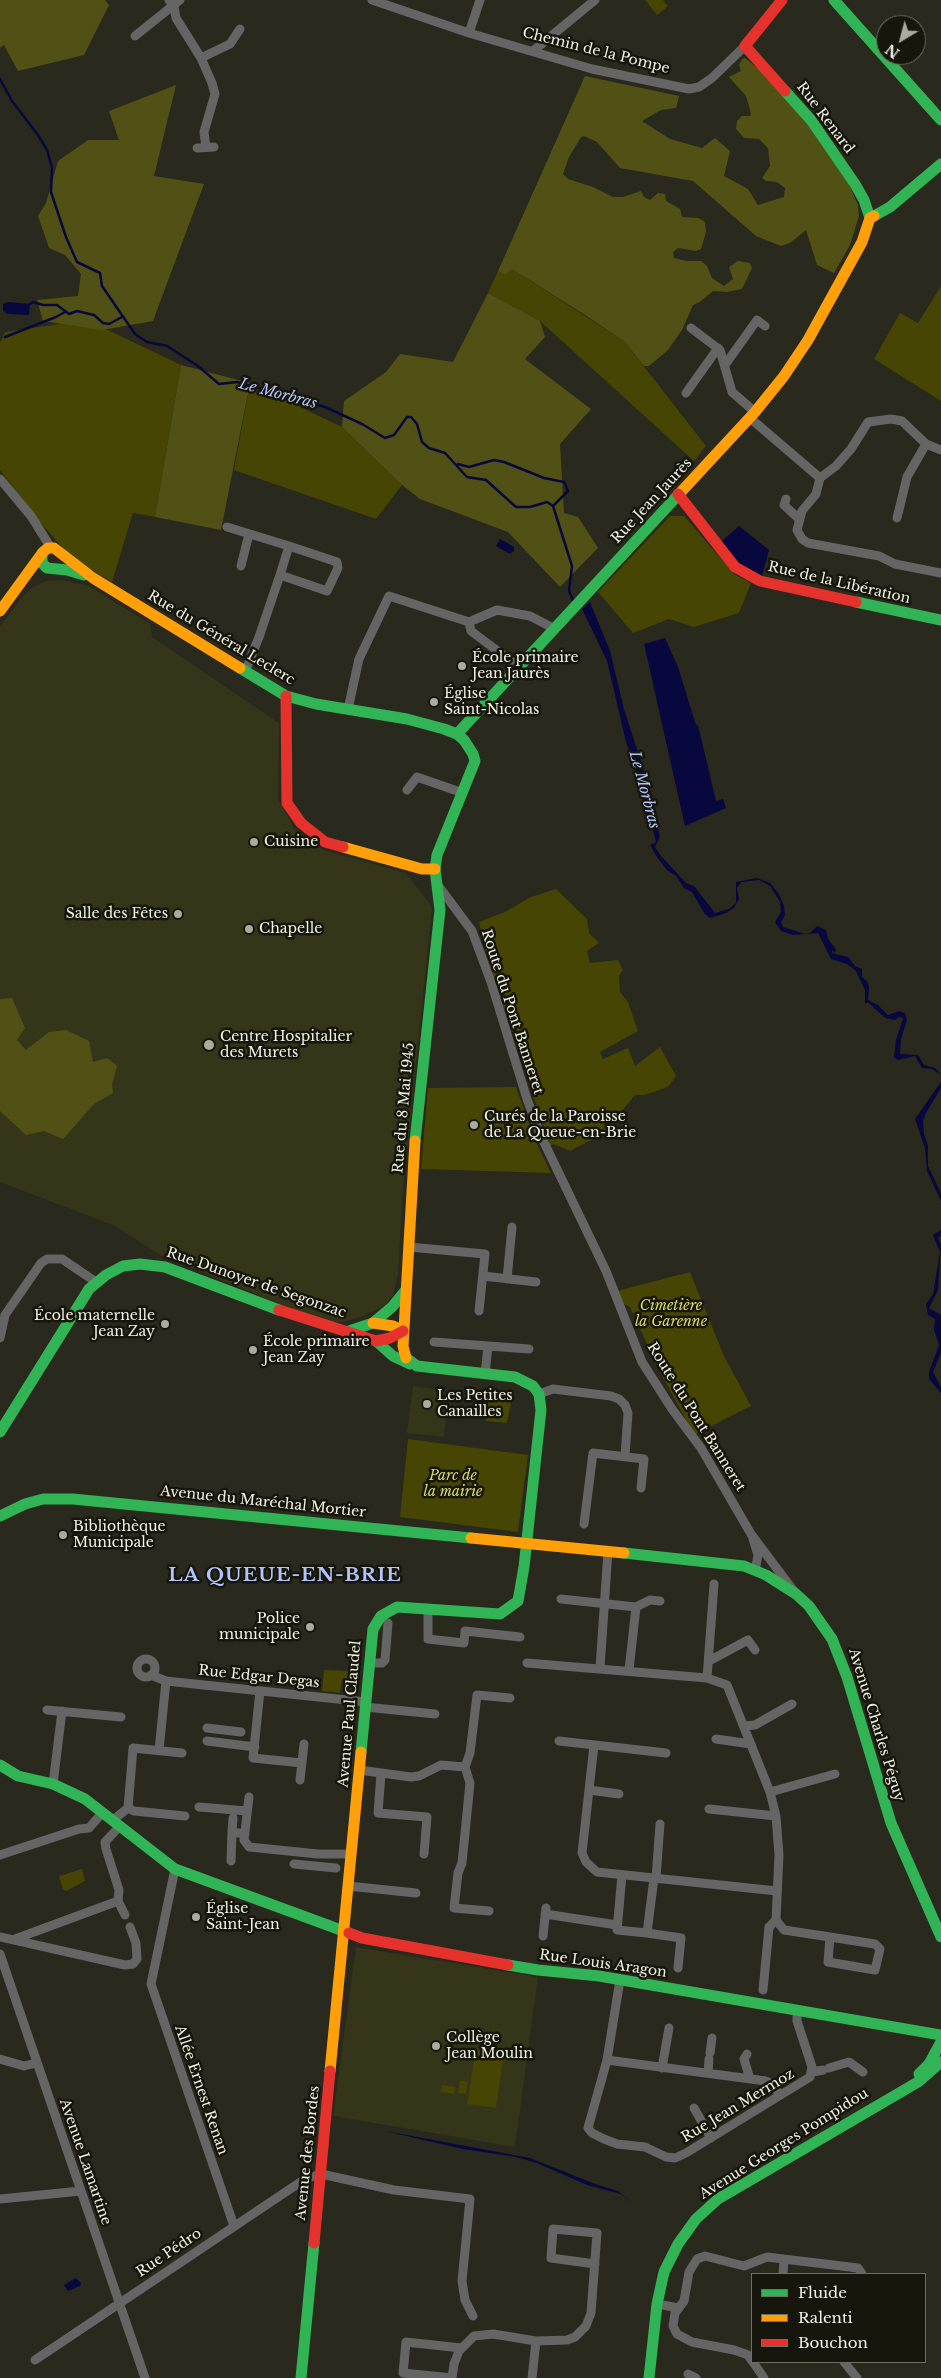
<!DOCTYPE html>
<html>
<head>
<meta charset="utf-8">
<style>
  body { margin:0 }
  #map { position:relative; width:941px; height:2378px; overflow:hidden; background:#29291d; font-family:"Libre Baskerville",serif }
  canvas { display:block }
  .legend { position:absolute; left:751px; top:2273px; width:175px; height:90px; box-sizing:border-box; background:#16160c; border:1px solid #6e6e62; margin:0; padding:6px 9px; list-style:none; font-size:15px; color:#f1f1e4 }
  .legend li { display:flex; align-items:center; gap:10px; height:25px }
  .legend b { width:25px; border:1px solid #6e6e62 }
  .north { position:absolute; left:876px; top:15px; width:50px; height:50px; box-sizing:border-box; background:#16160c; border:1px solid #6e6e62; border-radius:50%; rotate:217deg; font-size:14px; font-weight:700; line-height:20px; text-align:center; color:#f1f1e4 }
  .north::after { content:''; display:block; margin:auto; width:18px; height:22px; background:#abab9e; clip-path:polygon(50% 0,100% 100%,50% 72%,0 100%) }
</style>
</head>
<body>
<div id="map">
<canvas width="941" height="2378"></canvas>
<ul class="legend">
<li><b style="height:6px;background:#30b455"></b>Fluide</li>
<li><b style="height:6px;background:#ff9f0a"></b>Ralenti</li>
<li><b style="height:6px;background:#e5322d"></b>Bouchon</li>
</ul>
<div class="north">N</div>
</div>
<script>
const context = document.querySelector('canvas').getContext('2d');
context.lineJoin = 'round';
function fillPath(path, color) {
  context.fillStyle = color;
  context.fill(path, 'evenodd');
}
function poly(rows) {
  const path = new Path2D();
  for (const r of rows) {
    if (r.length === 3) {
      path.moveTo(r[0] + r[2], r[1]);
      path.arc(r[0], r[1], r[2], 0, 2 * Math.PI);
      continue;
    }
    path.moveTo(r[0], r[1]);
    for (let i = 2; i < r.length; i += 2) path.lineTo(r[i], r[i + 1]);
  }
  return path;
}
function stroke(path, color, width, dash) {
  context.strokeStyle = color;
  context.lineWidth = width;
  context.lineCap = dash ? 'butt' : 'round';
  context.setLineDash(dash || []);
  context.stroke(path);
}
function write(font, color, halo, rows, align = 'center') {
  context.font = font + ' "Libre Baskerville",serif';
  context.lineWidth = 5;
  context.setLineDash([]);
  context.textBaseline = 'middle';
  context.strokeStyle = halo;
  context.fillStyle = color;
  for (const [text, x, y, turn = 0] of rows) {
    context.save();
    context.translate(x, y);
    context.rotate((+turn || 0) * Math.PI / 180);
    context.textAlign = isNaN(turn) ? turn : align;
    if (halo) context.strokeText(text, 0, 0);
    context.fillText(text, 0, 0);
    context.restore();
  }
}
fillPath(poly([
  [62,580,89,586,150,624,152,637,279,723,278,799,295,830,323,850,406,873,432,907,403,1189,398,1275,393,1295,385,1305,364,1316,343,1322,330,1322,314,1318,160,1255,115,1226,0,1182,0,626,23,596,33,587,46,581],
  [413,1386,443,1390,441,1417,446,1418,444,1437,407,1433],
  [356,1947,538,1977,515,2147,333,2116]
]), '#35351a');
fillPath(poly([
  [645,0,663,0,668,6,657,15],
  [512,269,624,341,706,446,694,461,540,321,488,293,498,271,505,275],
  [941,286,941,401,874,359,900,313,918,323],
  [87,320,181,365,155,517,133,513,112,582,71,557,39,521,0,470,0,343,5,332],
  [250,383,342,427,402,485,376,519,234,470],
  [670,516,684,516,734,574,751,583,739,613,694,627,669,619,633,633,598,592],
  [556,889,587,919,589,933,599,943,587,951,590,963,618,960,623,970,619,976,620,992,628,1002,638,1031,600,1052,603,1059,628,1048,635,1066,660,1047,676,1076,668,1087,644,1095,635,1095,603,1134,570,1151,554,1144,550,1146,487,957,479,922,505,912,531,897],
  [516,1087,534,1138,551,1173,421,1169,428,1088],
  [690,1272,724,1356,751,1406,696,1434,689,1425,659,1370,630,1307,622,1303,617,1291],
  [489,1392,512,1398,507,1423,486,1421],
  [408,1439,528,1455,518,1532,400,1517],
  [324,1670,350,1671,349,1679,342,1679,340,1693,322,1691],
  [82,1869,85,1881,66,1891,63,1889,59,1876],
  [476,2050,504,2054,496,2108,467,2104],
  [460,2080,468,2082,466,2094,458,2093],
  [442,2085,455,2087,454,2094,441,2092]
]), '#464504');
fillPath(poly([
  [0,0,105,0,109,5,84,55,18,71,4,45,0,48],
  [745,58,761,71,818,136,849,184,858,205,859,216,850,245,834,273,817,265,806,230,790,243,781,246,756,236,693,181,620,168,597,142,584,136,581,137,569,157,563,174,568,179,593,187,613,197,623,197,641,191,644,197,650,200,658,193,665,194,666,201,680,209,682,217,699,218,705,222,706,232,701,249,696,251,678,248,673,252,674,258,687,261,701,261,707,266,712,278,724,286,733,279,729,267,738,261,750,263,752,268,742,289,727,292,713,291,700,302,693,305,682,330,668,350,649,366,644,366,624,341,585,315,512,269,505,275,498,271,585,76,679,96,676,108,661,110,642,121,670,139,702,148,715,138,730,151,724,176,748,189,758,205,784,197,785,188,777,182,766,181,762,178,770,166,768,148,759,139,744,138,736,129,737,121,742,116,750,116,751,113,746,96,729,77,741,71,739,65,742,59],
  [176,85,154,176,204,184,153,321,102,330,43,321,37,300,78,296,81,274,65,255,49,248,38,216,46,203,58,161,88,140,119,140,109,111],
  [488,293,540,321,545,337,525,359,591,409,560,444,564,513,578,517,598,548,560,587,508,532,420,499,402,485,342,427,344,401,386,372,400,354,453,362],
  [181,365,250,383,221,530,155,517],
  [12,998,25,1028,17,1040,26,1050,49,1032,66,1030,89,1041,93,1062,107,1058,117,1066,112,1084,113,1093,94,1104,63,1139,44,1131,26,1135,0,1111,0,999]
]), '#525115');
fillPath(poly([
  [8,302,30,304,29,315,8,314,3,311,3,304],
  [739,526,769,550,762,576,739,564,721,542],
  [500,539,514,547,514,551,510,554,496,546],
  [590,602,610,651,624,709,644,771,660,837,655,847,661,856,686,883,694,886,715,913,729,909,736,903,736,882,757,878,770,883,779,894,784,906,785,915,781,922,783,927,805,934,810,933,817,926,826,930,828,939,836,949,835,953,832,950,832,953,848,957,855,966,862,969,862,977,867,981,869,987,868,1000,878,1005,888,1015,899,1011,905,1013,907,1020,901,1039,900,1054,918,1055,924,1065,935,1068,941,1075,932,1069,922,1068,915,1056,898,1060,894,1057,896,1040,903,1018,899,1017,895,1020,885,1018,869,1003,865,1003,865,990,856,971,847,964,831,959,818,933,793,935,781,931,775,922,781,912,780,902,770,886,759,880,741,882,737,888,739,899,734,908,726,913,710,918,704,913,692,892,684,888,676,876,667,870,657,857,650,845,656,842,640,780,626,742,607,661,582,609],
  [665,638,678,667,696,725,698,725,716,801,723,799,726,808,685,826,644,644],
  [941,1082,941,1088,926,1113,923,1121,924,1134,928,1146,928,1166,941,1193,941,1201,927,1171,925,1148,915,1119],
  [941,1230,941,1235,938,1238,941,1245,938,1290,929,1308,941,1315,941,1353,933,1372,941,1387,941,1393,929,1379,929,1372,939,1345,934,1330,935,1319,928,1315,926,1304,933,1294,940,1252,933,1235],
  [385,2131,530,2158,595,2184,618,2191,633,2203,621,2194,587,2185,537,2163,516,2157,463,2149],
  [76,2278,81,2283,80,2286,68,2291,64,2285]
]), '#09083e');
stroke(poly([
  [0,79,12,101,38,135,47,150,52,168,51,192,66,237,77,262,100,273,102,286,135,334,147,342,167,346,198,366,219,384,237,382,325,407,362,424,385,438,394,435,407,417,411,417,417,424,422,442,429,448,445,453,467,477,486,480,516,507,530,507,547,502,553,506,572,566,569,591,573,600],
  [30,304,33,302,43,305,57,305,69,314,77,311,94,315,103,323,109,324,122,317],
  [5,337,56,317,65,312],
  [458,464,469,467,494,460,504,462,544,478,564,482,568,491,553,506]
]), '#09083e', 2.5);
stroke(poly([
  [169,0,174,6,176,18,201,58,212,83,215,94,204,132,206,147],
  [372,0,469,33,592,69,689,89,699,87,712,78,745,46],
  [469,33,480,0],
  [135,36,180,0],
  [533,51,595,0],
  [201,58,230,44,240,29],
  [197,148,214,147],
  [691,328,720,350,732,392,755,412],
  [725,365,757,320,765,326],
  [686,393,718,348],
  [750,418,820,478],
  [941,450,926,444,902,421,891,419,868,422,851,449,836,466,820,478,816,494,802,511,797,530,802,539,808,543,879,556,895,564,941,573],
  [0,479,31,516,51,548],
  [786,499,784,505,799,519],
  [897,518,907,477,926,444],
  [227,527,289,546],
  [241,566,249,534],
  [469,622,471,631,519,667],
  [245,672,259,637,280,575,327,591,338,568,337,562,289,546,280,575],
  [348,709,359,659,389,596,469,622,497,610,530,616,555,629],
  [407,790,417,777,463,793],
  [437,884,472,931,491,982,527,1099,540,1134,606,1271,642,1362,672,1409,701,1448,751,1534,796,1594],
  [409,1247,485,1254,479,1311],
  [483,1276,536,1282],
  [507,1279,512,1227],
  [0,1338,5,1315,41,1263,47,1259,62,1259,96,1282],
  [434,1342,529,1349],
  [485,1374,488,1346],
  [539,1394,553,1389,611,1396,619,1399,625,1405,628,1413,625,1456],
  [584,1524,593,1453,644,1459,641,1488],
  [753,1539,758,1555,755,1571],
  [561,1599,636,1607,629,1670],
  [636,1607,650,1600,660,1601],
  [428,1609,428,1639,464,1643,465,1631,520,1637],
  [146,1668,9],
  [709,1661,748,1640,755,1650],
  [370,1663,382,1663,385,1660,388,1623],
  [527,1663,707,1678,727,1685,770,1792,776,1816,779,1855,776,1920,784,1930,830,1937,875,1944,880,1949,875,1970,828,1962,830,1937],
  [600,1668,608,1551],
  [151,1675,166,1681,366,1702],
  [707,1678,714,1584],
  [260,1691,253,1758,302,1763],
  [365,1707,435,1714],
  [47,1710,121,1717],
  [745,1726,755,1725,792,1704],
  [207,1728,241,1732],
  [716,1739,751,1744],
  [207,1741,255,1747],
  [559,1741,666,1753],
  [594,1745,582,1853,586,1862,597,1872,777,1891],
  [159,1750,166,1681],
  [359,1770,411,1777,419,1776,441,1765,465,1767],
  [381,1774,378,1813,427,1817,424,1854],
  [300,1780,304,1744],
  [53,1784,62,1711],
  [589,1790,619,1794],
  [770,1792,835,1774],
  [249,1797,244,1840,249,1847,318,1854,351,1854],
  [199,1807,247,1811],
  [128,1808,134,1811,185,1816],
  [709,1809,776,1816],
  [113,1820,128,1808,133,1748,182,1753],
  [120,1826,105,1842,106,1849,119,1890,118,1901,125,1915],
  [232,1832,233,1818],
  [0,1855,79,1829,89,1828,103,1812],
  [231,1861,232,1832,245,1834],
  [294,1864,336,1868],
  [175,1869,151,1984,234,2226],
  [622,1875,617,1930,647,1933,654,1878],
  [656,1878,660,1824],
  [348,1886,416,1893],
  [489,1911,454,1908,458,1873,462,1863,470,1783,465,1767,470,1753,477,1695,510,1698],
  [545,1914,617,1925],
  [647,1933,681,1938,678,1968],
  [543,1936,546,1908],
  [0,1937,125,1965,133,1964,137,1959,136,1943,130,1927],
  [15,1939,118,1901],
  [0,1954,145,2378],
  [620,1980,607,2060,588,2128,592,2133,604,2139,617,2144,645,2147,666,2157,675,2158,686,2153,810,2077,812,2067,797,2021,797,2011],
  [763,1990,769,1927,776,1920],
  [710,2053,712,2038],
  [747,2054,744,2059,750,2079],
  [0,2059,24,2066,36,2063],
  [607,2060,766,2081,772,2084,780,2095],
  [662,2068,669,2028],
  [829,2068,849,2062,863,2072],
  [813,2072,823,2070],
  [708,2073,709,2059],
  [694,2108,711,2138],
  [0,2199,81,2191],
  [783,2274,784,2259],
  [657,2304,679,2308],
  [35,2360,305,2179,321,2174,394,2190,470,2199,462,2281,465,2300,473,2316],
  [752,2361,748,2355,734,2350,692,2342,677,2334,673,2326,675,2313,684,2301,689,2272,697,2259,705,2256,744,2266,767,2257,858,2268,862,2274],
  [753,2362,764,2378],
  [844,2362,857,2378],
  [688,2374,696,2378],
  [452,2378,454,2364,459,2351,474,2336,493,2334,536,2341,567,2340,575,2337,586,2326,591,2313,597,2233,553,2229,551,2258,595,2264],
  [452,2378,403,2373,406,2342,461,2348],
  [532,2378,536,2341]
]), '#646564', 9);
stroke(poly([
  [834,0,941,120],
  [785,91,811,120,855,184,864,200,870,218],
  [874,216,890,207,941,164],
  [42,554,42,563,47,568,67,570,84,575],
  [856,602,941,620],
  [240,668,286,696,316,704,407,719,444,729,457,734,464,740,473,754,475,761,437,855,435,869,440,910,415,1141],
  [457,734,680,493],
  [349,1331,373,1323,392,1307,406,1290],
  [376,1341,393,1356,410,1364],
  [0,1432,89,1289,106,1275,123,1266,140,1264,165,1267,279,1310],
  [0,1516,25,1504,43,1499,73,1499,471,1538],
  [624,1553,744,1566,766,1575,796,1594,809,1606,832,1639,847,1677,891,1823,941,1937],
  [361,1752,373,1629,381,1616,397,1607,500,1614,518,1601,524,1567,541,1410,539,1394,533,1386,515,1377,417,1366,406,1358],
  [0,1765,18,1776,53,1784,85,1799,175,1869,349,1933],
  [508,1965,538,1970,599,1976,941,2035],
  [919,2074,929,2064,941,2042],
  [301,2378,314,2243],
  [649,2378,657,2304,664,2272,678,2244,696,2219,718,2199,918,2082,941,2062]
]), '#30b455', 11);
stroke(poly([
  [680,493,755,412,784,376,808,340,862,242,870,218,874,216],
  [0,611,43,552,48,548,54,548,93,578,240,668],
  [343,847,422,869,435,869],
  [373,1323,393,1326,403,1331],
  [406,1358,403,1346,415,1141],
  [471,1538,624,1553],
  [330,2071,361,1752]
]), '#ff9f0a', 11);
stroke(poly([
  [782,0,745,46,785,91],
  [678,494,735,567,760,581,856,602],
  [286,696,287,803,301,823,325,842,343,847],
  [279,1310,376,1341,390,1338,403,1331],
  [349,1933,362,1938,508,1965],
  [314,2243,330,2071]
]), '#e5322d', 11);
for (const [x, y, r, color] of [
  [462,666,5,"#abab9e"],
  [434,702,5,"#abab9e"],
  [254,842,5,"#abab9e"],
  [178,914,5,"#abab9e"],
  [249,929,5,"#abab9e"],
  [209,1045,6,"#abab9e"],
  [474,1125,5,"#abab9e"],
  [165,1324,5,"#abab9e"],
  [253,1350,5,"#abab9e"],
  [427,1404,5,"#abab9e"],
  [63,1535,5,"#abab9e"],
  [310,1627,5,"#abab9e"],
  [196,1917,5,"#abab9e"],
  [436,2046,5,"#abab9e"]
]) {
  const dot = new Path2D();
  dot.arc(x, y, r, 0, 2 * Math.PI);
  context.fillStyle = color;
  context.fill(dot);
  stroke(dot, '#16160c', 2);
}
write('14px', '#f1f1e4', '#16160c', [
  ["Chemin de la Pompe",596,51,14],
  ["Rue Renard",825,118,53],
  ["Rue Jean Jaurès",652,501,-47],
  ["Rue de la Libération",839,583,13],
  ["Rue du Général Leclerc",221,638,31],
  ["Route du Pont Banneret",512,1012,72],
  ["Rue du 8 Mai 1945",404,1108,-85],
  ["Rue Dunoyer de Segonzac",256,1283,19],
  ["Route du Pont Banneret",696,1417,58],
  ["Avenue du Maréchal Mortier",263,1502,6],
  ["Rue Edgar Degas",259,1677,6],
  ["Avenue Paul Claudel",350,1714,-85],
  ["Avenue Charles Péguy",876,1725,73],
  ["Rue Louis Aragon",603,1964,8],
  ["Allée Ernest Renan",201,2090,71],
  ["Rue Jean Mermoz",738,2106,-31],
  ["Avenue Georges Pompidou",784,2144,-32],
  ["Avenue des Bordes",308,2153,-84],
  ["Avenue Lamartine",85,2162,71],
  ["Rue Pédro",169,2253,-34]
]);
write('14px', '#f1f1e4', '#16160c', [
  ["École primaire",472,658],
  ["Jean Jaurès",472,674],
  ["Église",444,694],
  ["Saint-Nicolas",444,710],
  ["Cuisine",264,842],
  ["Salle des Fêtes",168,914,"right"],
  ["Chapelle",259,929],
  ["Centre Hospitalier",220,1037],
  ["des Murets",220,1053],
  ["Curés de la Paroisse",484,1117],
  ["de La Queue-en-Brie",484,1133],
  ["École maternelle",155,1316,"right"],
  ["Jean Zay",155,1332,"right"],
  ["École primaire",263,1342],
  ["Jean Zay",263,1358],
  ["Les Petites",437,1396],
  ["Canailles",437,1412],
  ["Bibliothèque",73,1527],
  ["Municipale",73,1543],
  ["Police",300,1619,"right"],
  ["municipale",300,1635,"right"],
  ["Église",206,1909],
  ["Saint-Jean",206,1925],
  ["Collège",446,2038],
  ["Jean Moulin",446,2054]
], 'left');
write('italic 14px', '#dcdb68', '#16160c', [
  ["Cimetière",671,1306],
  ["la Garenne",671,1322],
  ["Parc de",453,1476],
  ["la mairie",453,1492]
]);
write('italic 15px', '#b0c3fb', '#16160c', [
  ["Le Morbras",278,394,15],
  ["Le Morbras",644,790,75]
]);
context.letterSpacing = '1px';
write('bold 19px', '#b2c4fb', '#16160c', [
  ["LA QUEUE-EN-BRIE",285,1576]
]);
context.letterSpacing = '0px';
</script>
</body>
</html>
